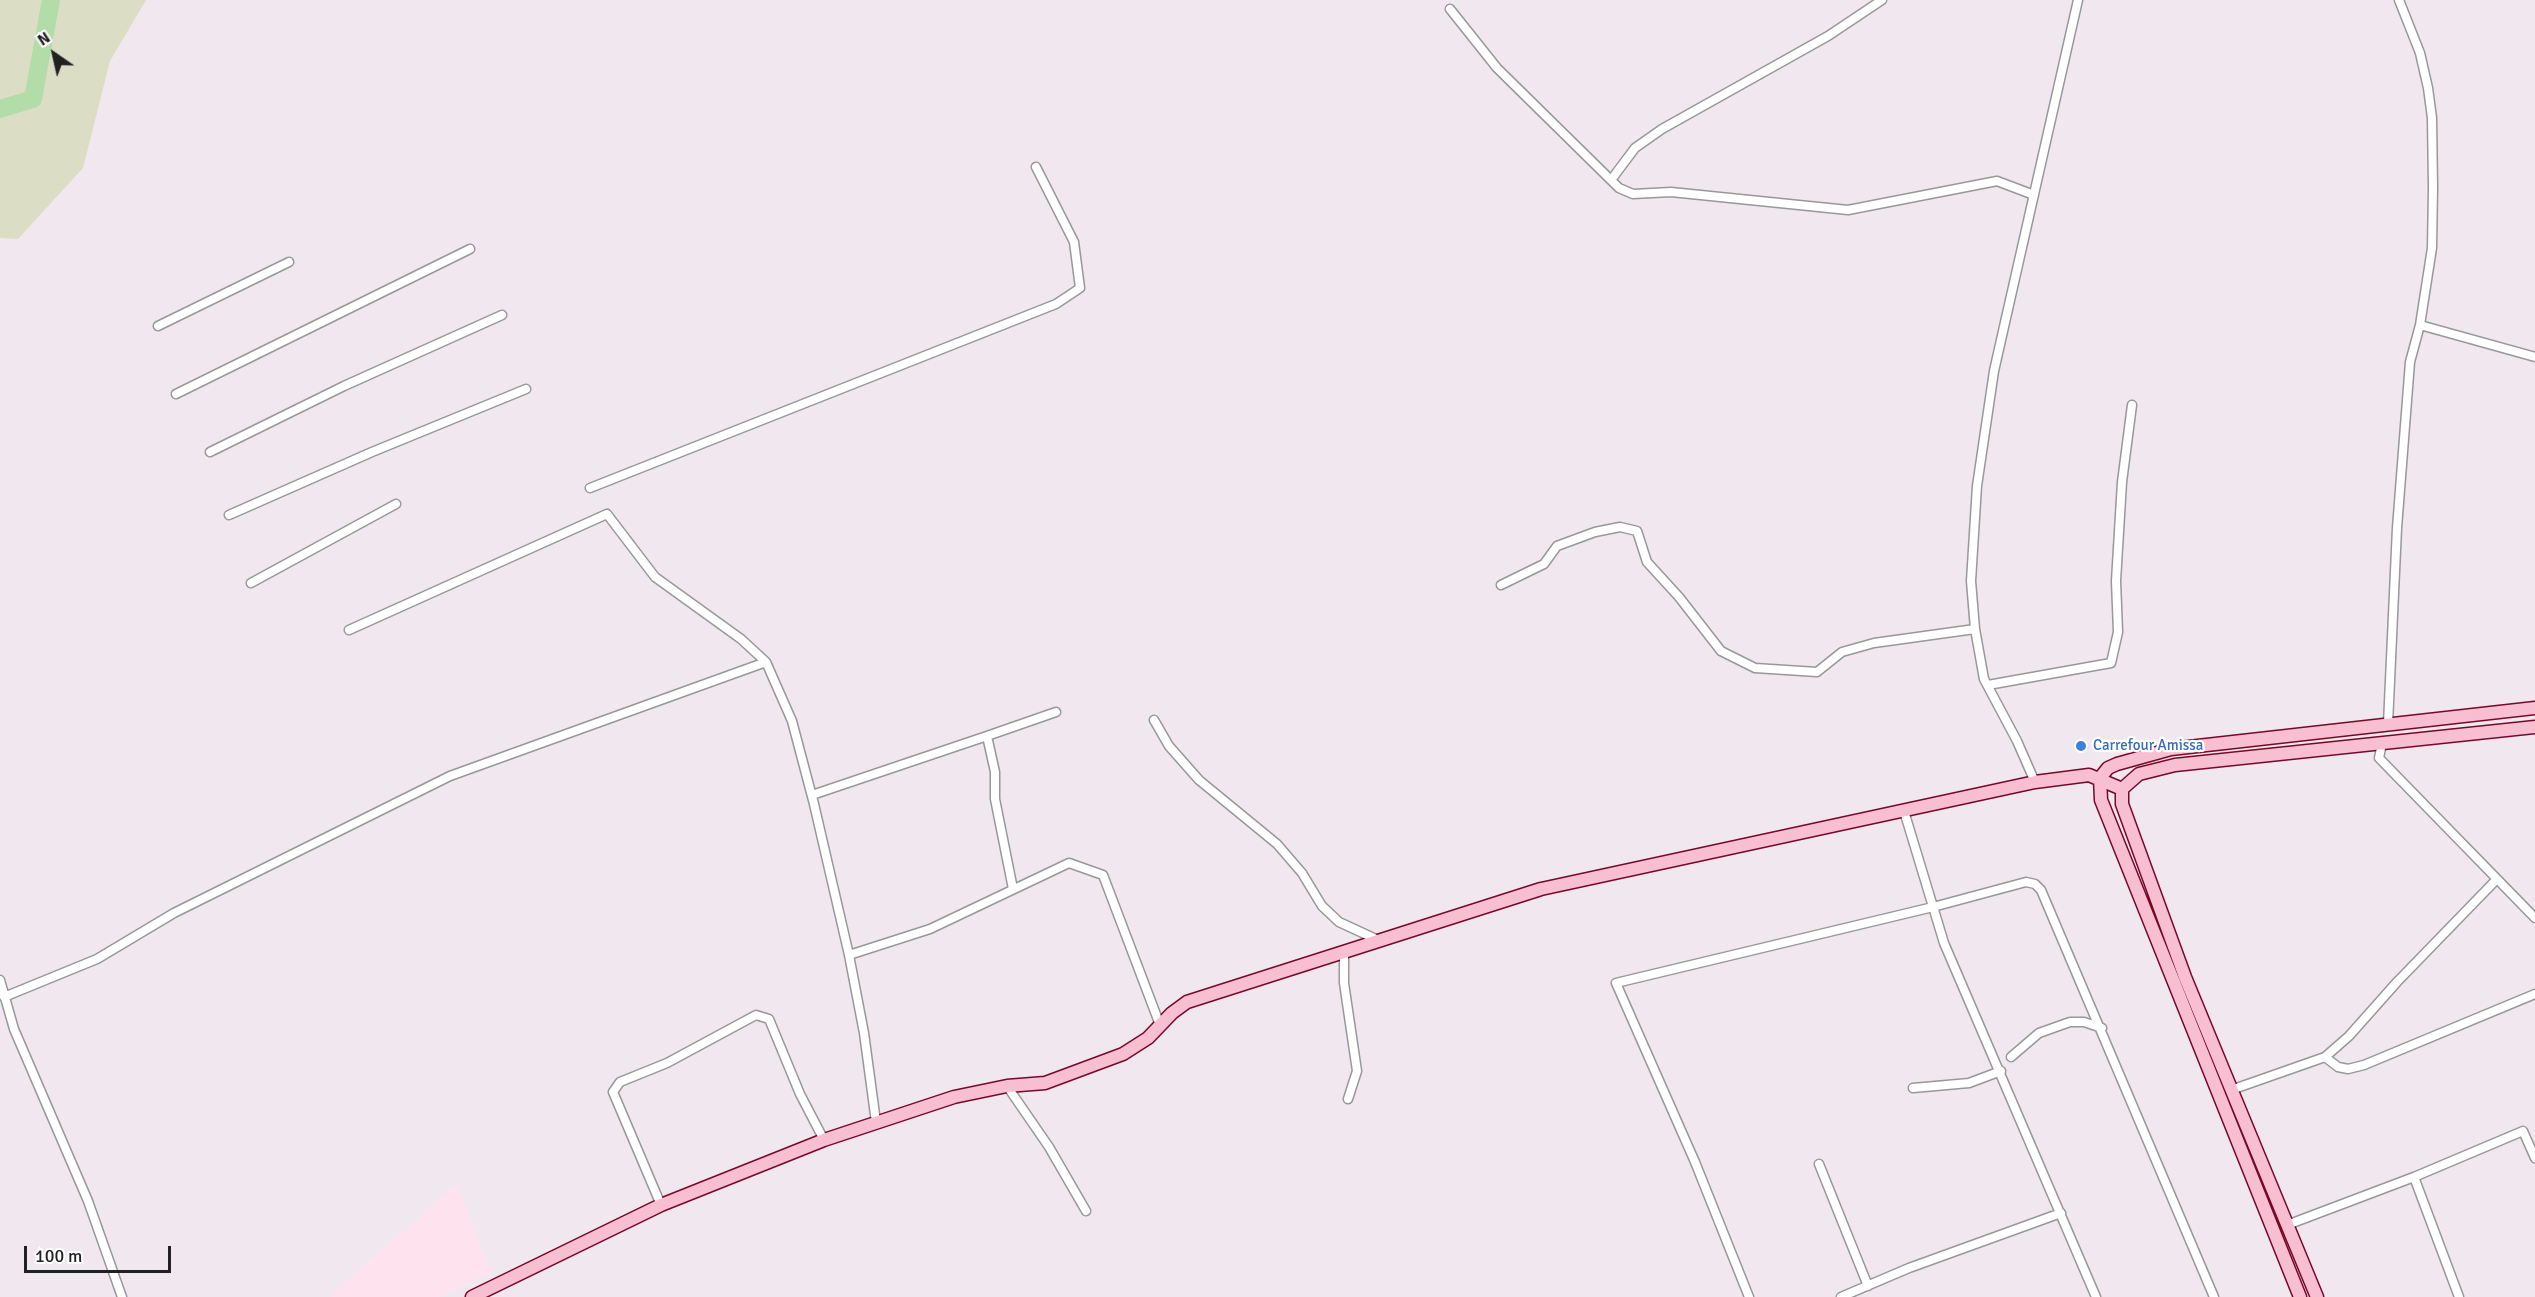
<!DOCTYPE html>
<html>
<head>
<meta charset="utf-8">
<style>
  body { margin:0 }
  #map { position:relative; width:2535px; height:1297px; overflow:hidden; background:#f1e7ee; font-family:Signika,sans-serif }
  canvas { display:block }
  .north { position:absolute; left:24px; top:24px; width:60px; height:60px; -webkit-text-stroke:4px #fff; paint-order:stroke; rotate:326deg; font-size:16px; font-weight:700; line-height:24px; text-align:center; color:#212121 }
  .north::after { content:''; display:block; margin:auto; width:21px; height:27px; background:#212121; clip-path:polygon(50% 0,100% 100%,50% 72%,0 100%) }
  .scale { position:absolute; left:24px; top:1246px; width:147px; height:27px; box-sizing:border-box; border:3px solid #212121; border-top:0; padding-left:8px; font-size:18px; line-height:21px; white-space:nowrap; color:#212121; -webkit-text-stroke:4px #fff; paint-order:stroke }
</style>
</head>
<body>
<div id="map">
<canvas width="2535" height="1297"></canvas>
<div class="north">N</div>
<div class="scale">100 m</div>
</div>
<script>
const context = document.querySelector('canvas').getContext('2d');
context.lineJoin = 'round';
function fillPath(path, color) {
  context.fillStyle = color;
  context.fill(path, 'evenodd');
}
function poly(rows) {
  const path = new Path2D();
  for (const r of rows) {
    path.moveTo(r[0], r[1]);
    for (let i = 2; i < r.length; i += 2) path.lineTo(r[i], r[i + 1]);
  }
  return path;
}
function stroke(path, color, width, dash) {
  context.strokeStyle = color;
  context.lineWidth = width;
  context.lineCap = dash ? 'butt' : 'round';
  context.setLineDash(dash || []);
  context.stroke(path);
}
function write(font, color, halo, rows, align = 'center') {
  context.font = font + ' Signika,sans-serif';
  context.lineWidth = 4.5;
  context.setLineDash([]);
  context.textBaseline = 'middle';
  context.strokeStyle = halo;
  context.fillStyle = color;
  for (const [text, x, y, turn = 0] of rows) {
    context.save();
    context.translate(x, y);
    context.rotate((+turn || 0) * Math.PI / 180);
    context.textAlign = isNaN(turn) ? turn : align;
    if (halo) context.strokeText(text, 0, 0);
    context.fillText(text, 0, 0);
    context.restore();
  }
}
fillPath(poly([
  [457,1184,491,1272,438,1297,329,1297]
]), '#fee3ee');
fillPath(poly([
  [0,0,146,0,110,61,83,168,18,239,0,238]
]), '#dbdec5');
stroke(poly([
  [0,109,33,99,51,0]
]), '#b2dda9', 18);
const street = poly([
  [1450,9,1497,68,1619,188,1633,194,1671,192,1848,210,1997,181,2034,195],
  [1611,180,1635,148,1662,129,1828,36,1882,0],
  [2420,325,2535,357],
  [158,326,289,262],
  [176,394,470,249],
  [210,452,344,386,502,315],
  [590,488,1056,304,1080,288,1074,242,1036,167],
  [229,515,372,452,526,389],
  [251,583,396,504],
  [1501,585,1544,564,1557,546,1595,532,1620,527,1637,531,1647,562,1679,597,1721,651,1755,668,1817,672,1842,652,1874,643,1975,629],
  [349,630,607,514,655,577,741,639,766,662,792,721,814,804,849,955,864,1033,876,1122],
  [1988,685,2111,663,2118,632,2116,581,2122,482,2132,405],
  [1154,720,1169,746,1199,780,1277,844,1302,873,1322,906,1339,922,1378,940],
  [2388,724,2397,528,2410,362,2420,325,2432,248,2433,188,2432,118,2428,88,2420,53,2399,0],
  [2382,743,2379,758,2535,918],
  [2035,782,2017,741,1984,679,1975,629,1971,581,1977,486,1994,371,2078,0],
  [812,795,987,736],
  [1904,811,1944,943,2096,1297],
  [1013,889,995,799,995,772,987,736,1056,712],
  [1344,952,1344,983,1357,1071,1348,1099],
  [849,955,930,929,1069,863,1103,875,1160,1025],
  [0,980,14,1029,88,1201,122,1297],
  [4,997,97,959,174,913,450,776,766,662],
  [2011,1057,2039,1033,2070,1022,2084,1022,2102,1028],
  [2325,1057,2338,1067,2348,1069,2364,1065,2535,994],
  [1007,1086,1049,1147,1086,1211],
  [1913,1088,1969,1083,2001,1071],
  [2231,1090,2325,1057,2349,1036,2397,982,2497,879],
  [1819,1164,1868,1286],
  [2414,1177,2459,1297],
  [661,1205,613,1092,620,1082,667,1063,756,1015,769,1019,800,1094,824,1140],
  [2287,1225,2414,1177,2523,1131,2535,1158],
  [1749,1297,1695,1162,1616,983,1933,907,2026,882,2035,884,2041,890,2214,1297],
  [1841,1297,1909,1268,2061,1213]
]);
const secondary = poly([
  [472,1297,661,1205,824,1140,954,1097,1007,1086,1045,1083,1123,1054,1148,1038,1172,1013,1187,1002,1541,889,2035,782,2089,775,2122,789],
  [2300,1297,2101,800,2100,778,2108,768,2117,764,2171,749,2535,708],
  [2317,1297,2185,977,2122,804,2122,789,2139,774,2175,765,2535,727]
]);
stroke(street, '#989898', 11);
stroke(secondary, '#770828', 15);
stroke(street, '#fff', 8);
stroke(secondary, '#f8bed2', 12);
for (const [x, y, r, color] of [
  [2081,746,6,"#3f7fe0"]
]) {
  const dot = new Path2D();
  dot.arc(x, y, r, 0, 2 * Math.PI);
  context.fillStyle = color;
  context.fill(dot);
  stroke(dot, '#fff', 2);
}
write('15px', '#366cbe', '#fff', [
  ["Carrefour Amissa",2093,746]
], 'left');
</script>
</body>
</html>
